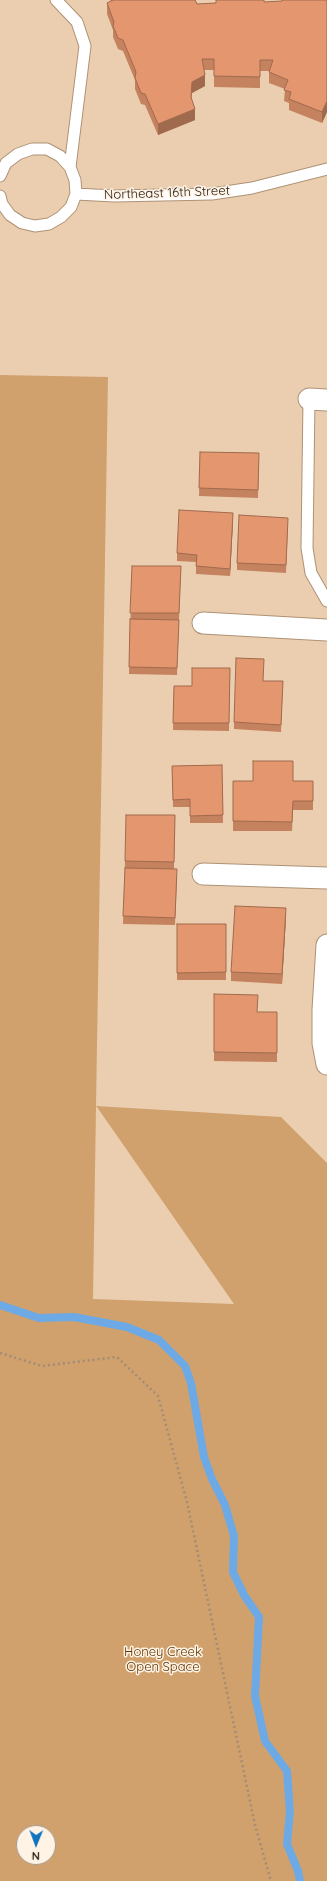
<!DOCTYPE html>
<html>
<head>
<meta charset="utf-8">
<style>
  body { margin:0 }
  #map { position:relative; width:327px; height:1881px; overflow:hidden; background:#ebceb0; font-family:Quicksand,sans-serif }
  canvas { display:block }
  .north { position:absolute; left:16px; top:1825px; width:40px; height:40px; box-sizing:border-box; background:#fff3e6; border:1px solid #a79c90; border-radius:50%; rotate:181deg; font-size:11px; font-weight:700; line-height:16px; text-align:center; color:#23190e }
  .north::after { content:''; display:block; margin:auto; width:14px; height:18px; background:#1075c0; clip-path:polygon(50% 0,100% 100%,50% 72%,0 100%) }
</style>
</head>
<body>
<div id="map">
<canvas width="327" height="1881"></canvas>
<div class="north">N</div>
</div>
<script>
const context = document.querySelector('canvas').getContext('2d');
context.lineJoin = 'round';
function fillPath(path, color) {
  context.fillStyle = color;
  context.fill(path, 'evenodd');
}
function poly(rows) {
  const path = new Path2D();
  for (const r of rows) {
    path.moveTo(r[0], r[1]);
    for (let i = 2; i < r.length; i += 2) path.lineTo(r[i], r[i + 1]);
  }
  return path;
}
function stroke(path, color, width, dash) {
  context.strokeStyle = color;
  context.lineWidth = width;
  context.lineCap = dash ? 'butt' : 'round';
  context.setLineDash(dash || []);
  context.stroke(path);
}
function write(font, color, halo, rows, align = 'center') {
  context.font = font + ' Quicksand,sans-serif';
  context.lineWidth = 3;
  context.setLineDash([]);
  context.textBaseline = 'middle';
  context.strokeStyle = halo;
  context.fillStyle = color;
  for (const [text, x, y, turn = 0] of rows) {
    context.save();
    context.translate(x, y);
    context.rotate((+turn || 0) * Math.PI / 180);
    context.textAlign = isNaN(turn) ? turn : align;
    if (halo) context.strokeText(text, 0, 0);
    context.fillText(text, 0, 0);
    context.restore();
  }
}
fillPath(poly([
  [0,375,108,377,96,1106,281,1117,327,1163,327,1881,0,1881],
  [96,1107,97,1107,234,1304,93,1299],
  [24,1833,48,1833,48,1857,24,1857]
]), '#d0a16d');
stroke(poly([
  [0,1305,39,1318,74,1317,127,1327,159,1340,185,1366,191,1383,204,1457,212,1479,225,1505,234,1536,233,1572,244,1595,259,1617,255,1696,265,1741,287,1771,290,1812,287,1844,298,1871,300,1881]
]), '#6daae5', 8);
const service = poly([
  [56,0,77,22,85,46,70,167],
  [0,176,6,163,18,154,32,149,47,149,60,156,70,167,75,180,76,194,71,207,61,217,49,224,35,226,22,223,10,215,2,204,0,196],
  [76,194,114,196,212,194,252,188,327,169],
  [309,399,307,548,311,573,327,601]
]);
const minor = poly([
  [309,399,327,400],
  [203,623,327,630],
  [203,874,327,878],
  [327,945,323,1010,323,1043,327,1064]
]);
stroke(service, '#ae9275', 13);
stroke(minor, '#ae9275', 23);
stroke(poly([
  [0,1353,42,1366,117,1357,158,1396,187,1502,255,1825,271,1881]
]), '#a28c75', 2.5, [2, 3]);
stroke(service, '#fff', 11);
stroke(minor, '#fff', 21);
fillPath(poly([
  [110,0,195,0,197,4,216,3,216,0,264,0,264,2,327,0,327,112,322,123,289,110,289,103,284,101,285,89,269,83,269,71,260,71,260,88,214,87,214,70,204,70,205,86,192,93,191,98,195,120,158,135,145,105,141,104,135,89,135,80,123,51,118,49,113,37,113,30,107,14,107,3,111,1],
  [200,452,259,461,258,498,199,496],
  [233,520,230,576,196,574,196,562,177,561,177,553],
  [288,525,286,573,237,570,237,563],
  [132,566,181,566,179,620,177,675,129,674],
  [230,668,229,731,173,730,174,686,192,686],
  [263,681,283,681,281,732,234,729,234,722],
  [222,765,223,823,190,823,190,807,173,807,172,766],
  [233,781,313,781,313,810,293,810,292,831,233,831],
  [175,815,174,869,177,876,175,925,123,924,125,861],
  [286,917,282,984,231,981,231,972],
  [177,924,226,924,226,980,177,980],
  [214,994,258,1012,277,1012,277,1062,214,1061]
]), '#c4825f');
fillPath(poly([
  [205,75,205,86,192,93,191,108,192,82],
  [327,101,327,112,322,123,322,112],
  [195,109,195,120,158,135,158,124],
  [233,513,233,520,230,576,230,569],
  [286,908,286,917,282,984,282,974]
]), '#a06a4e');
const building = poly([
  [113,0,195,0,197,4,216,3,216,0,264,0,264,2,282,1,282,0,327,0,327,101,322,112,289,99,291,92,284,90,288,80,269,72,273,60,260,60,260,77,214,76,214,59,202,59,205,75,192,82,191,97,195,109,158,124,145,94,141,93,135,78,136,72,123,40,118,38,113,26,114,22,107,3,113,0],
  [200,452,259,453,258,490,199,488,200,452],
  [179,510,233,513,230,569,196,566,197,555,177,553,179,510],
  [239,515,288,518,286,565,237,563,239,515],
  [132,566,181,566,179,613,130,613,132,566],
  [130,619,179,620,177,668,129,667,130,619],
  [236,658,264,659,263,681,283,681,281,725,234,722,236,658],
  [192,668,230,668,229,723,173,723,174,686,192,686,192,668],
  [253,761,293,761,293,781,313,781,313,801,293,801,292,822,233,821,233,781,253,781,253,761],
  [222,765,223,815,190,816,190,799,173,800,172,766,222,765],
  [126,815,175,815,174,862,125,861,126,815],
  [125,868,177,869,175,918,123,916,125,868],
  [235,906,286,908,282,974,231,972,235,906],
  [177,924,226,924,226,972,177,973,177,924],
  [214,994,258,995,257,1012,277,1012,277,1053,214,1052,214,994]
]);
fillPath(building, '#e4976f');
stroke(building, '#a06a4e', 1);
write('13px', '#23190e', '#fff3e6', [
  ["Northeast 16th Street",167,193,-2]
]);
write('13px', '#5b3500', '#fff3e6', [
  ["Honey Creek",163,1652],
  ["Open Space",163,1667]
]);
</script>
</body>
</html>
